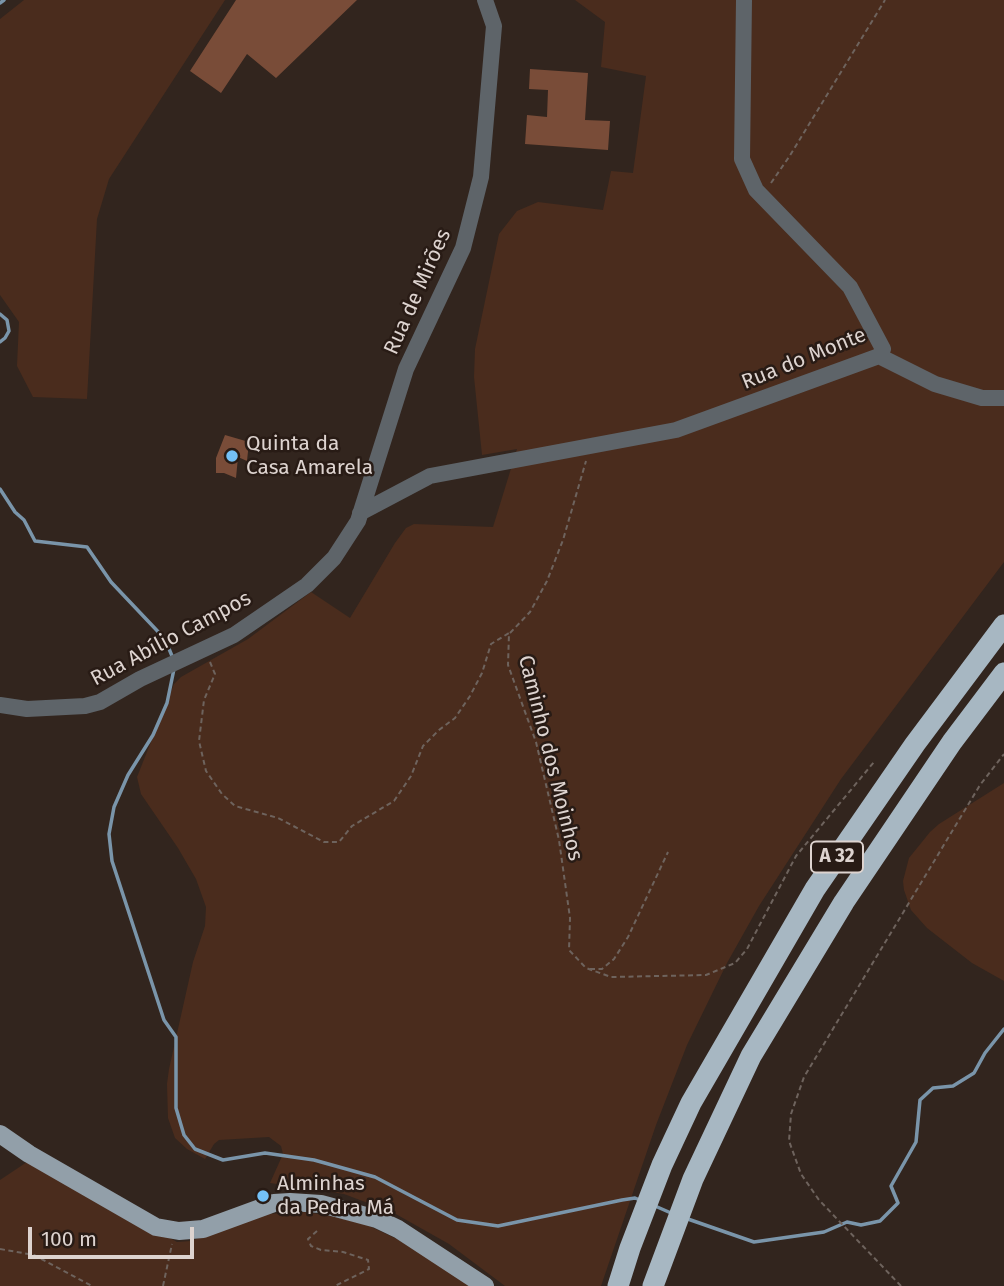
<!DOCTYPE html>
<html>
<head>
<meta charset="utf-8">
<style>
  body { margin:0 }
  #map { position:relative; width:1004px; height:1286px; overflow:hidden; background:#32251e; font-family:"Fira Sans",sans-serif }
  canvas { display:block }
  .scale { position:absolute; left:28px; top:1227px; width:166px; height:32px; box-sizing:border-box; border:4px solid #ddd3cf; border-top:0; padding-left:9px; font-size:21px; line-height:24px; white-space:nowrap; color:#ddd3cf; -webkit-text-stroke:5px #281b15; paint-order:stroke }
</style>
</head>
<body>
<div id="map">
<canvas width="1004" height="1286"></canvas>
<div class="scale">100 m</div>
</div>
<script>
const context = document.querySelector('canvas').getContext('2d');
context.lineJoin = 'round';
function fillPath(path, color) {
  context.fillStyle = color;
  context.fill(path, 'evenodd');
}
function poly(rows) {
  const path = new Path2D();
  for (const r of rows) {
    path.moveTo(r[0], r[1]);
    for (let i = 2; i < r.length; i += 2) path.lineTo(r[i], r[i + 1]);
  }
  return path;
}
function stroke(path, color, width, dash) {
  context.strokeStyle = color;
  context.lineWidth = width;
  context.lineCap = dash ? 'butt' : 'round';
  context.setLineDash(dash || []);
  context.stroke(path);
}
function write(font, color, halo, rows, align = 'center') {
  context.font = font + ' "Fira Sans",sans-serif';
  context.lineWidth = 5;
  context.setLineDash([]);
  context.textBaseline = 'middle';
  context.strokeStyle = halo;
  context.fillStyle = color;
  for (const [text, x, y, turn = 0] of rows) {
    context.save();
    context.translate(x, y);
    context.rotate((+turn || 0) * Math.PI / 180);
    context.textAlign = isNaN(turn) ? turn : align;
    if (halo) context.strokeText(text, 0, 0);
    context.fillText(text, 0, 0);
    context.restore();
  }
}
fillPath(poly([
  [24,0,225,0,109,179,97,219,87,399,33,397,17,366,19,322,0,295,0,19],
  [575,0,1004,0,1004,562,841,779,759,906,727,963,687,1045,656,1125,601,1286,505,1286,449,1244,394,1213,344,1194,270,1183,283,1154,281,1146,269,1137,219,1140,214,1144,205,1159,187,1149,175,1138,168,1118,167,1084,169,1069,193,962,205,926,206,907,196,879,178,848,141,794,137,777,174,684,181,677,248,639,311,592,350,618,395,543,406,528,414,524,493,527,517,449,482,455,474,377,475,349,499,234,517,211,538,202,603,210,611,171,633,173,646,76,601,67,605,22],
  [1004,783,1004,981,972,963,927,928,911,910,904,890,903,881,909,858,930,832,939,824],
  [30,1160,177,1242,191,1241,247,1219,268,1214,304,1212,332,1216,367,1225,397,1239,474,1286,0,1286,0,1180]
]), '#4a2c1d');
stroke(poly([
  [0,3,4,0],
  [0,314,7,320,9,331,5,338,0,342],
  [0,489,15,512,24,520,35,541,87,547,111,582,165,639,172,656],
  [174,669,167,703,153,735,128,775,114,807,109,834,112,861,164,1020,176,1037,176,1108,184,1135,195,1149,223,1160,265,1153,314,1160,375,1177,457,1220,498,1226,622,1200,635,1198,642,1201],
  [655,1206,671,1213],
  [685,1218,754,1242,824,1232,847,1222,861,1225,880,1221,898,1203,891,1186,916,1142,920,1100,933,1088,953,1086,974,1073,985,1053,1004,1029]
]), '#7a95aa', 3.5);
fillPath(poly([
  [236,0,357,0,276,78,247,54,221,93,190,71],
  [530,69,588,73,585,120,610,121,608,150,525,144,527,115,547,117,548,90,529,89],
  [225,435,249,442,247,461,238,457,236,478,224,473,216,473,216,458]
]), '#794c38');
stroke(poly([
  [771,183,789,157,885,0],
  [510,633,530,612,547,581,563,540,586,461],
  [210,662,215,674,204,700,199,741,206,771,222,794,235,806,278,818,324,842,339,842,352,826,394,801,411,776,423,746,439,730,455,718,470,696,482,673,491,644,509,633,508,665,536,742,559,840,570,918,569,950,586,968,611,977,706,975,735,963,747,949,796,856,874,762],
  [590,969,602,969,614,959,628,937,668,852],
  [317,1231,308,1239,311,1246,321,1250,343,1252,368,1260,369,1269,335,1286],
  [0,1249,34,1255,92,1286],
  [163,1286,172,1244],
  [901,1286,819,1200,801,1174,789,1141,791,1114,804,1077,980,785,1004,754]
]), '#6e635d', 2, [5, 3.5]);
stroke(poly([
  [879,356,935,384,982,398,1004,398],
  [360,513,430,476,676,430,879,356,883,349,850,287,756,190,742,159,744,0],
  [0,705,27,709,85,706,100,702,140,679,234,635,307,585,334,558,358,521,406,369,463,248,481,177,494,26,485,0]
]), '#5e6469', 16);
stroke(poly([
  [0,1134,29,1154,156,1227,179,1231,203,1229,274,1203,290,1202,321,1204,377,1219,398,1229,485,1286]
]), '#929fa9', 18);
stroke(poly([
  [618,1286,630,1248,662,1165,691,1103,815,889,915,744,1004,625],
  [653,1286,693,1179,751,1056,844,902,952,742,1004,673]
]), '#a7b7c2', 21);
for (const [x, y, r, color] of [
  [232,456,7,"#73c0f6"],
  [263,1196,7,"#73c0f6"]
]) {
  const dot = new Path2D();
  dot.arc(x, y, r, 0, 2 * Math.PI);
  context.fillStyle = color;
  context.fill(dot);
  stroke(dot, '#281b15', 2.5);
}
for (const [x, y, w] of [
  [837,857,52]
]) {
  const box = new Path2D();
  box.roundRect(x - w / 2, y - 15.5, w, 31, 5);
  context.fillStyle = '#281b15';
  context.fill(box);
  stroke(box, '#ddd3cf', 2);
}
write('bold 19px', '#ddd3cf', null, [
  ["A 32",837,857]
]);
write('21px', '#ddd3cf', '#281b15', [
  ["Rua de Mirões",418,292,-66],
  ["Rua do Monte",804,359,-22],
  ["Rua Abílio Campos",171,639,-28],
  ["Caminho dos Moinhos",550,758,76]
]);
write('21px', '#ddd3cf', '#281b15', [
  ["Quinta da",246,444],
  ["Casa Amarela",246,468],
  ["Alminhas",277,1184],
  ["da Pedra Má",277,1208]
], 'left');
</script>
</body>
</html>
